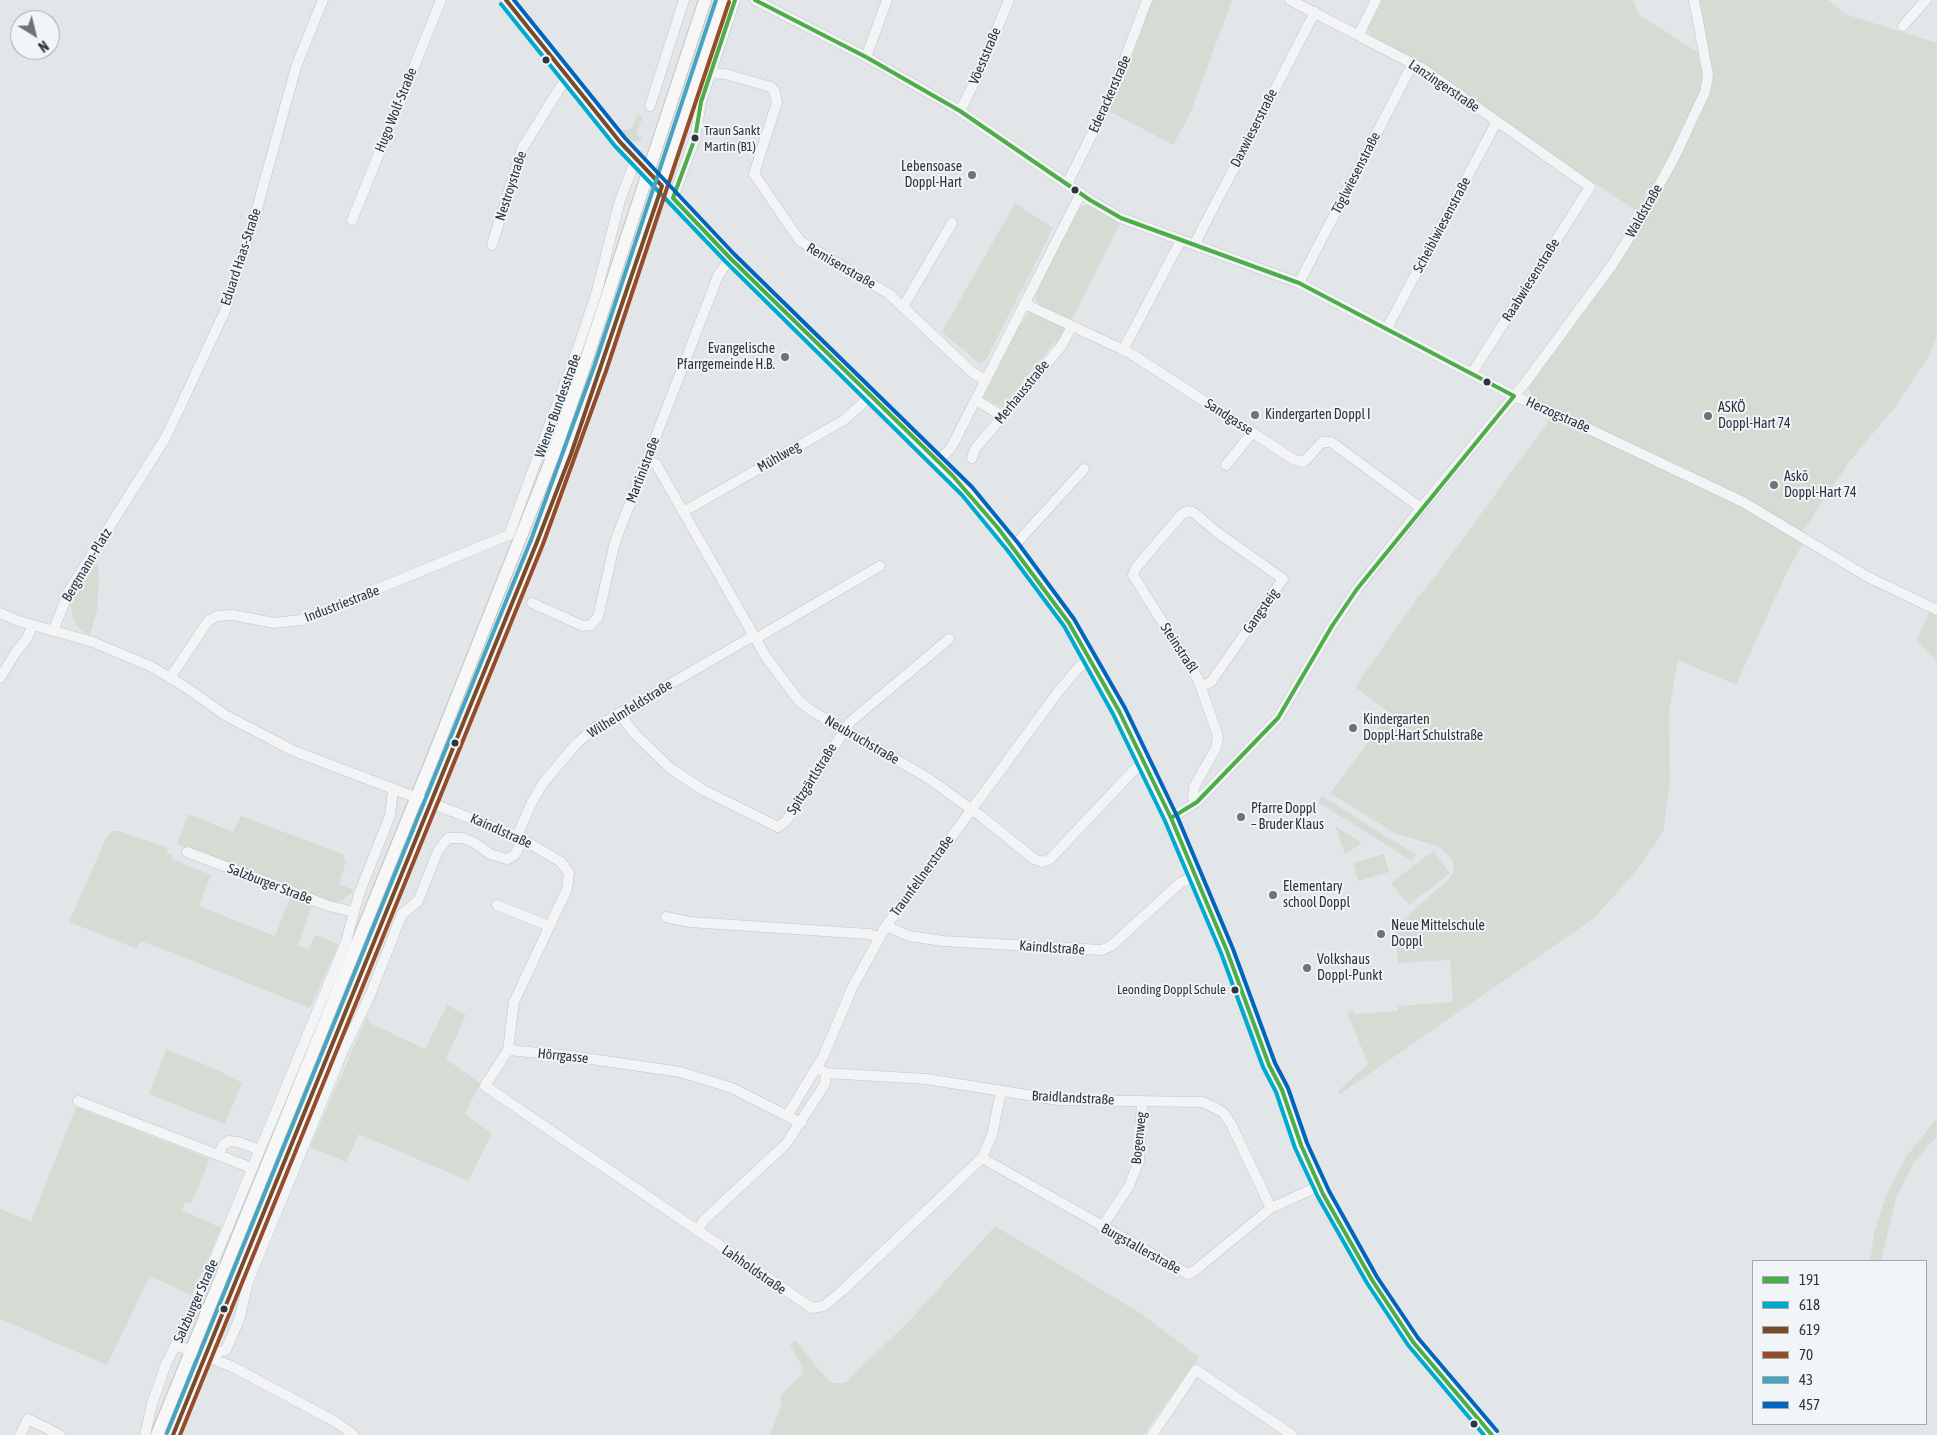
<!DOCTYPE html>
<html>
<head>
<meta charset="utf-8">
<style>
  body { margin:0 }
  #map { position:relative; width:1937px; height:1435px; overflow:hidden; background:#e3e6e8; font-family:"Asap Condensed",sans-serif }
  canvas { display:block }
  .legend { position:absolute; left:1752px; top:1260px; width:175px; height:165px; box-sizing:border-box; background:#f2f5f7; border:1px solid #a3a8ae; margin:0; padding:6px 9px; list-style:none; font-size:15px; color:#2c3540 }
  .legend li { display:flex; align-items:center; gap:10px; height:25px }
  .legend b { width:25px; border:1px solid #a3a8ae }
  .north { position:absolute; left:10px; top:10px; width:50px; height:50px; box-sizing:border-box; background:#f2f5f7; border:1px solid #a3a8ae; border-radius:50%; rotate:144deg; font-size:14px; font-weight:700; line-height:20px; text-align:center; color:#2c3540 }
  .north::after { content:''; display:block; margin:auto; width:18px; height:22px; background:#6c737b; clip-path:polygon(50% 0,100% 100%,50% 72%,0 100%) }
</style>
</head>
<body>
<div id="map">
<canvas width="1937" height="1435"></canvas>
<ul class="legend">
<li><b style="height:6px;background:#4dae49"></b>191</li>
<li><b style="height:6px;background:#00a9ce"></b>618</li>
<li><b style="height:6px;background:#7a4b2a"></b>619</li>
<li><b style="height:6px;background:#964c29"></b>70</li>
<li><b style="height:6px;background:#47a4c0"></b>43</li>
<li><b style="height:6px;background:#0065bd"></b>457</li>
</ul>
<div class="north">N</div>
</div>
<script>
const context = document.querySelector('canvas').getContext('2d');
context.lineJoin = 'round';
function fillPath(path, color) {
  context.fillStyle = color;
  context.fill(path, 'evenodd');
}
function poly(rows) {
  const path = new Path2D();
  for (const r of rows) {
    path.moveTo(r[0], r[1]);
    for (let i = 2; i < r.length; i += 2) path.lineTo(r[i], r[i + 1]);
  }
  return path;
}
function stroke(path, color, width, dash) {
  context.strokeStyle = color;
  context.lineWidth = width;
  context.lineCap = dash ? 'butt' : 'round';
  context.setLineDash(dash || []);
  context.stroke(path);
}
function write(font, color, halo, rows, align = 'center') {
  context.font = font + ' "Asap Condensed",sans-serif';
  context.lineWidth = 4;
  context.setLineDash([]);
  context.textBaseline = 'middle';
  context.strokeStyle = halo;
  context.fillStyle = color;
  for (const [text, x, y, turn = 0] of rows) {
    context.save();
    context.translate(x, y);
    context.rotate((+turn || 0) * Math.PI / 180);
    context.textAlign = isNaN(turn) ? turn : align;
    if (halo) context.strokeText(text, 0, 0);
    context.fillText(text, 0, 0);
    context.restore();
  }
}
fillPath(poly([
  [1152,0,1232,0,1190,114,1173,145,1109,111,1131,60],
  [1380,0,1630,0,1634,1,1638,14,1699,53,1699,0,1828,0,1845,14,1937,43,1937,337,1927,359,1896,406,1849,462,1801,534,1741,505,1803,543,1785,576,1736,685,1678,660,1669,711,1670,780,1663,833,1631,877,1593,919,1340,1094,1338,1091,1368,1064,1347,1012,1353,1011,1354,1014,1398,1011,1398,1006,1453,1002,1450,960,1398,963,1395,927,1450,878,1454,868,1452,860,1440,847,1394,833,1330,793,1390,713,1355,687,1418,597,1437,574,1551,418,1587,433,1532,399,1528,387,1619,264,1647,218,1500,120,1370,36,1367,26],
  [638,115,643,116,636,135,642,137,641,140,634,142,625,138,619,131,631,129],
  [1015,203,1053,228,986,360,979,363,942,332],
  [1088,205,1120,223,1071,321,1040,306,1035,297,1074,214,1080,206],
  [1030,312,1035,312,1062,326,1065,330,1059,342,1055,342,1002,407,983,397,1019,326],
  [97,555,99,582,97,610,90,635,79,629,74,622,70,604,72,596],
  [1929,612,1937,615,1937,662,1917,640],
  [1322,796,1416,855,1412,861,1318,802],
  [188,814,233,832,241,816,343,854,346,862,339,884,354,890,343,900,335,902,318,899,177,844],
  [1335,826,1362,843,1345,854],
  [112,831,119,831,168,848,166,852,173,855,172,859,211,875,199,906,275,936,291,895,313,903,298,945,309,949,315,935,339,944,310,1008,171,952,140,941,137,949,69,922,106,838],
  [1433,851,1450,873,1409,905,1391,883],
  [1384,854,1389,872,1358,881,1353,863],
  [447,1005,466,1015,446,1059,480,1083,465,1114,492,1134,468,1181,359,1134,346,1162,310,1147,367,1017,372,1024,425,1049],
  [166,1049,216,1069,242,1083,225,1124,149,1094],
  [76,1107,210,1159,191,1204,185,1202,182,1210,221,1228,192,1296,150,1276,107,1365,0,1319,0,1209,31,1221],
  [1937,1118,1937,1136,1914,1162,1896,1198,1881,1261,1870,1261,1874,1233,1886,1195,1906,1157],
  [995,1226,1140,1313,1199,1357,1143,1435,770,1435,781,1406,781,1395,803,1373,801,1364,790,1344,796,1341,825,1377,833,1383,845,1383,911,1319]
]), '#d5dcd4');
const minor = poly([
  [506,0,620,142,730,258,967,491,1013,547,1069,623,1119,711,1171,818,1227,951,1257,1028,1269,1065,1282,1090,1301,1145,1323,1194,1372,1280,1413,1342,1492,1435],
  [755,0,866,57,960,111,1090,200,1121,218,1299,283,1514,396,1589,429,1743,502,1866,576,1937,610],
  [1290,0,1423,69,1590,187,1472,373],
  [1903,26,1926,0],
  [1359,34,1376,0],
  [866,57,887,0],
  [711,73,725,74,771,87,774,90,777,102,754,174,800,241,889,294,973,373,986,380],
  [650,106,684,0],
  [960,111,976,79,1009,0],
  [1067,184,1110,98,1147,0],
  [673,198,695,138,701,102,735,0],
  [352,220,441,0],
  [492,245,522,149,561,86,568,79],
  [1194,245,1315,12],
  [1299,283,1413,63],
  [1025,304,1130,353,1293,459,1301,462,1306,460,1322,442,1331,442,1421,508],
  [903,307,952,223],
  [1387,328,1496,123],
  [1123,350,1181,240],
  [976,400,1002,416],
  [972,458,975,449,1062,345,1072,326],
  [647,460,656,464,766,657,799,701,812,711,928,778,982,817,1034,859,1043,862,1050,859,1134,770,1145,764],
  [938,461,951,448,1081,193],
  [1226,465,1253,432],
  [683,512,844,420,871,396],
  [1013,547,1084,469],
  [532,603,583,626,591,625,598,617,615,542,711,294,718,276,730,258],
  [0,613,19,621,93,642,152,667,184,686,225,715,294,751,517,836,561,862,569,873,567,889,514,1002,508,1050,571,1056,680,1072,732,1088,801,1123],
  [53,631,69,591,166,437,225,311,255,216,296,67,323,0],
  [755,639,880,566],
  [0,678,16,652,26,640,33,625],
  [170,678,208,621,217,616,233,615,274,623,301,620,509,535,580,342,597,291,620,200,636,159],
  [619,713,634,733,670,768,703,790,778,827,786,821,850,722,949,639],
  [1197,802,1193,797,1194,787,1216,748,1218,738,1216,730,1198,679,1133,575,1136,568,1150,551,1182,514,1188,511,1193,512,1218,533,1283,579,1211,682,1202,686],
  [1171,818,1197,802,1278,718,1332,626,1357,589,1421,508,1525,383,1612,265,1641,219,1676,154,1705,92,1708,75,1694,0],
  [517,836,532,802,544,782,576,744,596,727,753,636],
  [187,852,329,906,354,912],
  [497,905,549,926],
  [666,917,690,922,869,934,879,937],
  [886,926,909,936,943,941,1102,950,1111,946,1180,883,1194,876],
  [508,1050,485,1086,812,1308,824,1306,843,1290,982,1158,992,1135,1001,1091],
  [817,1068,826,1073,926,1079,1059,1100,1203,1102,1223,1112,1231,1124,1271,1208],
  [78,1101,252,1168],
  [787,1116,824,1055,852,988,886,926,1058,692,1080,666,1091,659],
  [218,1155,223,1145,229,1141,238,1142,260,1150],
  [982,1158,1188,1274,1193,1272,1271,1208,1319,1186],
  [1102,1227,1129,1186,1139,1161,1142,1101],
  [697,1231,704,1220,786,1144,825,1084,826,1073],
  [176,1345,231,1366,336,1422,354,1435],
  [205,1356,226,1350,240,1317,248,1282,342,1053,369,998,402,914,418,901,438,851,448,838,463,838,475,843,490,854,507,859,515,855,523,839],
  [20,1435,28,1419,60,1435],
  [145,1435,152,1404,166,1364,194,1309,346,942,359,894,390,816,393,790],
  [1152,1435,1196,1370,1292,1435]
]);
const major = poly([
  [157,1435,431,762,554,453,585,364,705,0],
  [173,1435,537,542,600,369,723,0]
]);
stroke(minor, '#c2c4c6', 11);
stroke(major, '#c0c3c5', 14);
stroke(minor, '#f3f4f5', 10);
stroke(major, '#f7f7f7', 12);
stroke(poly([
  [735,0,701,102,695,138,673,198,730,258,952,475,998,528,1069,623,1119,711,1171,818,1227,951,1269,1065,1282,1090,1301,1145,1323,1194,1372,1280,1413,1342,1492,1435],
  [755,0,866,57,960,111,1090,200,1121,218,1299,283,1514,396,1357,589,1332,626,1278,718,1197,802,1171,818]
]), '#4dae49', 4);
stroke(poly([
  [501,4,615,146,726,262,962,495,1008,551,1064,626,1113,714,1165,821,1221,953,1263,1067,1276,1092,1295,1148,1318,1197,1367,1283,1408,1345,1484,1435]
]), '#00a9ce', 4);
stroke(poly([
  [173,1435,537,542,571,454,662,186,620,142,506,0]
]), '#7a4b2a', 4);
stroke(poly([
  [180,1435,543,544,606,371,729,2]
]), '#964c29', 4);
stroke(poly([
  [167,1433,531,540,594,367,716,0]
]), '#47a4c0', 4);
stroke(poly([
  [514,0,625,138,734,254,972,487,1018,543,1074,619,1125,708,1177,816,1233,949,1275,1063,1288,1088,1307,1143,1329,1191,1377,1277,1418,1338,1497,1431]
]), '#0065bd', 4);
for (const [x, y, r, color] of [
  [546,60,4.5,"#2c3540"],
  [695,138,4.5,"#2c3540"],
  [972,175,5,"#6c737b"],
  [1075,190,4.5,"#2c3540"],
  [785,357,5,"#6c737b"],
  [1487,382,4.5,"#2c3540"],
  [1255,415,5,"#6c737b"],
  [1708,416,5,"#6c737b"],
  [1774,485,5,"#6c737b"],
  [1353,728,5,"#6c737b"],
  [455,743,4.5,"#2c3540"],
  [1241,817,5,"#6c737b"],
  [1273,895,5,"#6c737b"],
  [1381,934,5,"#6c737b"],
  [1307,968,5,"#6c737b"],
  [1235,990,4.5,"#2c3540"],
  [224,1309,4.5,"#2c3540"],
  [1474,1424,4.5,"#2c3540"]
]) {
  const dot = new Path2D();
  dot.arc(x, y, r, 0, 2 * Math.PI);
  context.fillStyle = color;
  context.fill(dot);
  stroke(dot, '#f2f5f7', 2);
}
write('13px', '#2c3540', '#f2f5f7', [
  ["Traun Sankt",704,131],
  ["Martin (B1)",704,147],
  ["Leonding Doppl Schule",1226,990,"right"]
], 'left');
write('14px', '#2c3540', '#f2f5f7', [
  ["Vöeststraße",985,56,-67],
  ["Lanzingerstraße",1444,86,34],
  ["Ederackerstraße",1110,94,-66],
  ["Hugo Wolf-Straße",396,110,-68],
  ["Daxwieserstraße",1254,128,-63],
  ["Töglwiesenstraße",1356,173,-63],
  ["Nestroystraße",511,186,-72],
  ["Waldstraße",1644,211,-60],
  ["Scheiblwiesenstraße",1442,225,-62],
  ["Eduard Haas-Straße",241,257,-72],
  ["Remisenstraße",841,266,30],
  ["Raabwiesenstraße",1531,280,-58],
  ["Merhausstraße",1022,392,-51],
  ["Wiener Bundesstraße",558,406,-70],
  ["Herzogstraße",1558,415,24],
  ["Sandgasse",1229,417,33],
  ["Mühlweg",779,457,-30],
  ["Martinistraße",643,470,-69],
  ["Bergmann-Platz",87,565,-59],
  ["Industriestraße",342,604,-21],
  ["Gangsteig",1261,611,-55],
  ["Steinstraßl",1179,648,57],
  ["Wilhelmfeldstraße",630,709,-32],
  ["Neubruchstraße",862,740,30],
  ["Spitzgärtlstraße",812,779,-58],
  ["Kaindlstraße",501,831,24],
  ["Traunfellnerstraße",922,876,-54],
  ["Salzburger Straße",270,884,21],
  ["Kaindlstraße",1052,948,4],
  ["Hörrgasse",563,1056,6],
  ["Braidlandstraße",1073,1098,3],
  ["Bogenweg",1139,1138,-84],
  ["Burgstallerstraße",1141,1249,29],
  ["Lahholdstraße",754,1270,35],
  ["Salzburger Straße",196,1301,-66]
]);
write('14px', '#2c3540', '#f2f5f7', [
  ["Lebensoase",962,167,"right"],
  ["Doppl-Hart",962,183,"right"],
  ["Evangelische",775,349,"right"],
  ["Pfarrgemeinde H.B.",775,365,"right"],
  ["ASKÖ",1718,408],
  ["Doppl-Hart 74",1718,424],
  ["Kindergarten Doppl I",1265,415],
  ["Askö",1784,477],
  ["Doppl-Hart 74",1784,493],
  ["Kindergarten",1363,720],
  ["Doppl-Hart Schulstraße",1363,736],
  ["Pfarre Doppl",1251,809],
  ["– Bruder Klaus",1251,825],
  ["Elementary",1283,887],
  ["school Doppl",1283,903],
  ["Neue Mittelschule",1391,926],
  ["Doppl",1391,942],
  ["Volkshaus",1317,960],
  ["Doppl-Punkt",1317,976]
], 'left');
</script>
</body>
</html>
